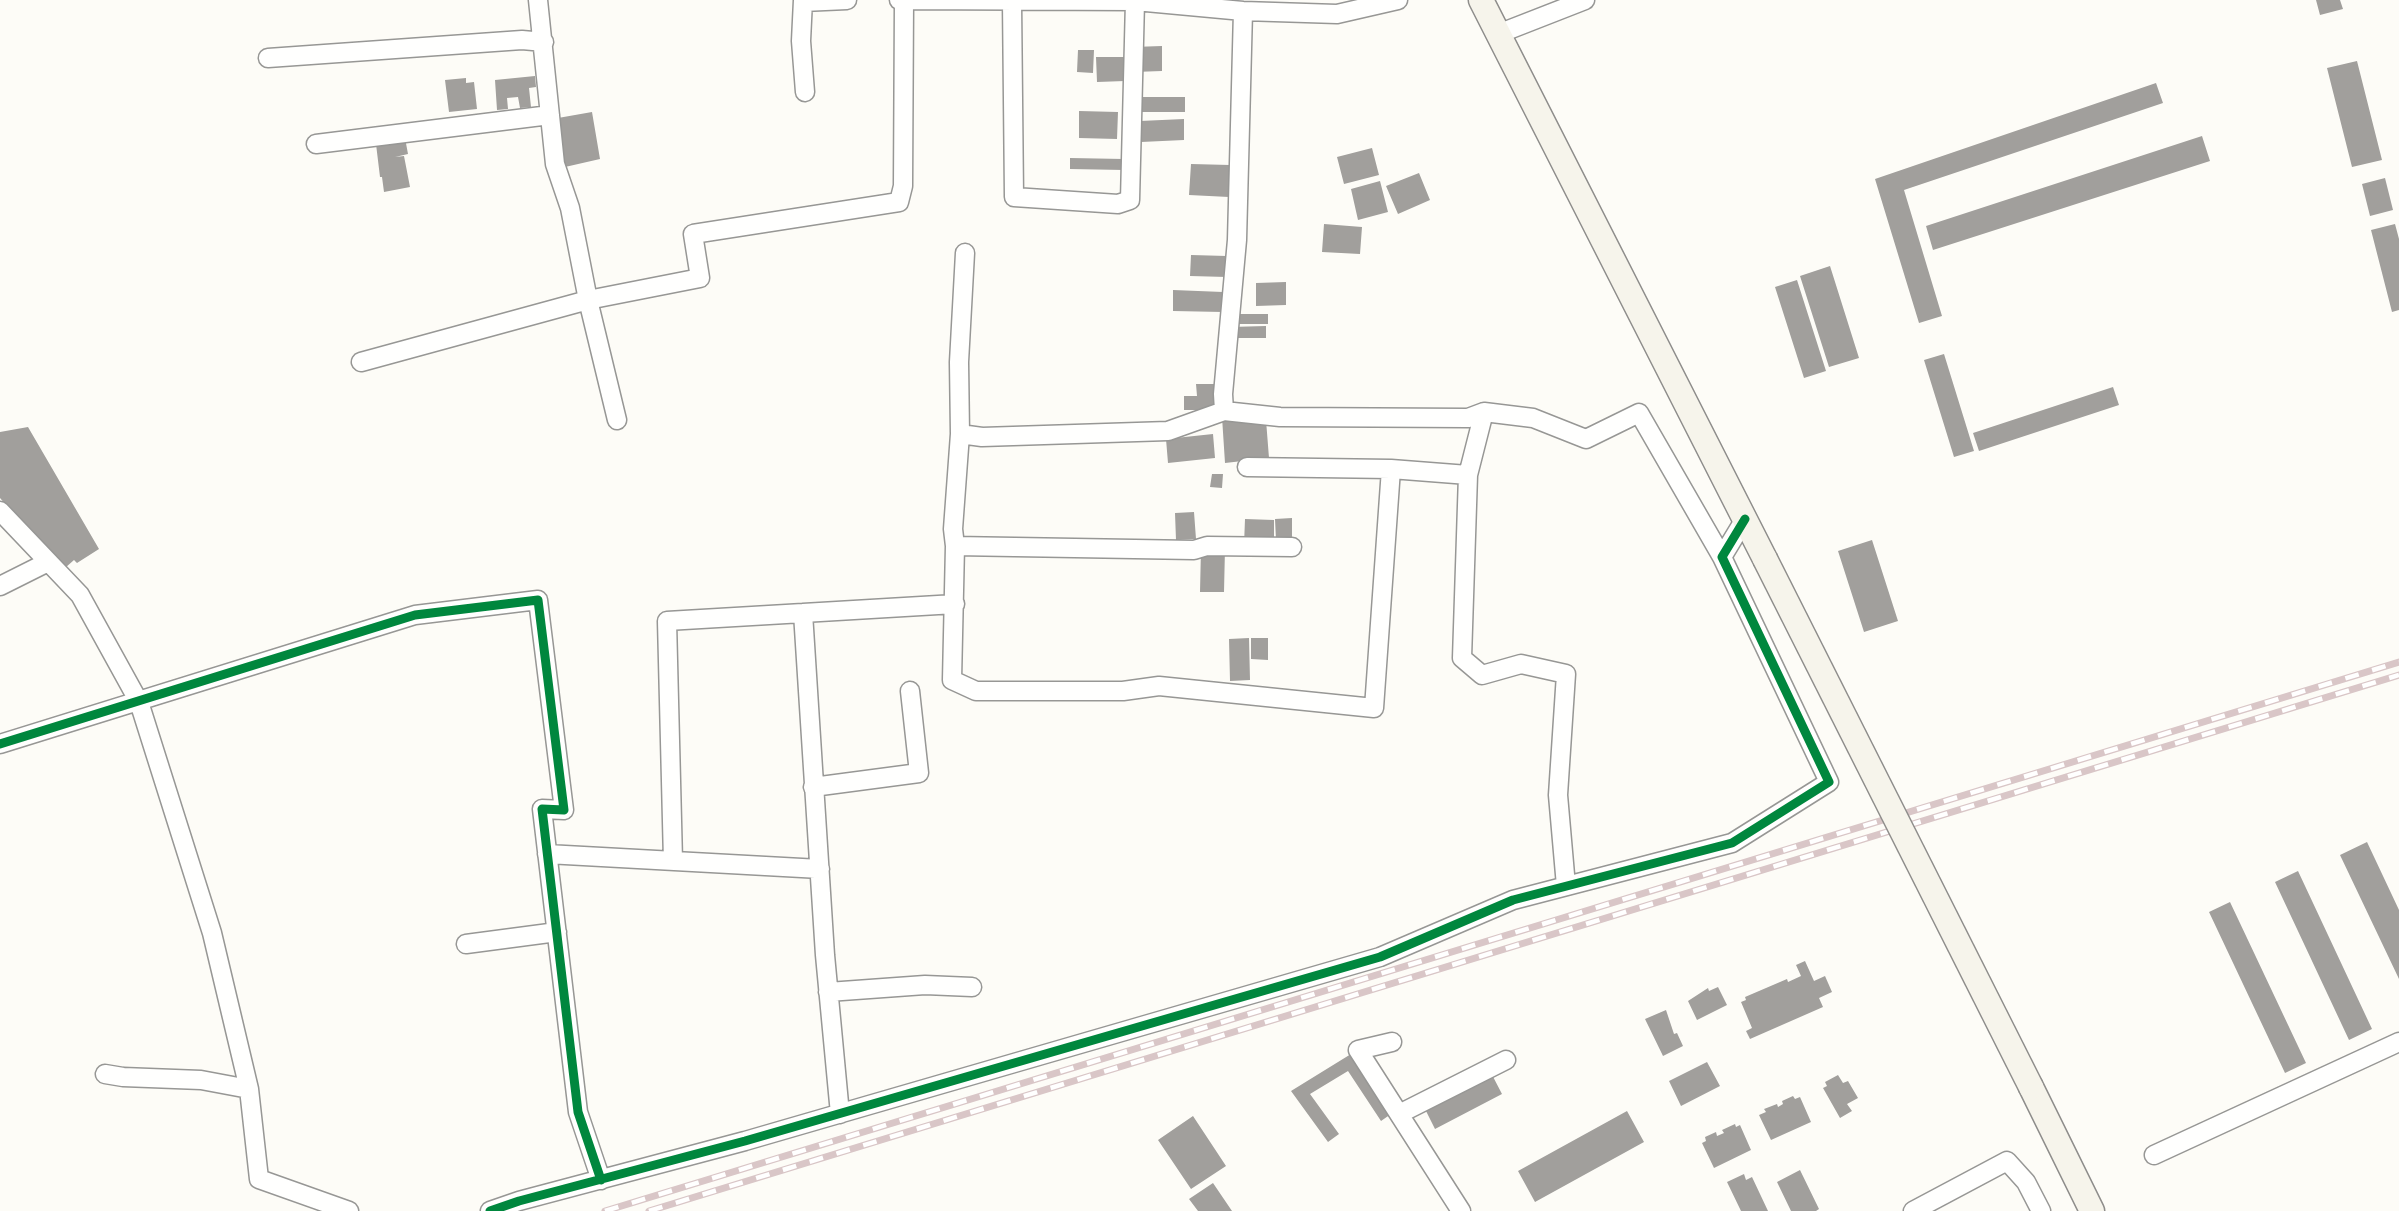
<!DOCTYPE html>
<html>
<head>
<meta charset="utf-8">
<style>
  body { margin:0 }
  canvas { display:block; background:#fdfcf7 }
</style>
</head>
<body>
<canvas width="2399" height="1211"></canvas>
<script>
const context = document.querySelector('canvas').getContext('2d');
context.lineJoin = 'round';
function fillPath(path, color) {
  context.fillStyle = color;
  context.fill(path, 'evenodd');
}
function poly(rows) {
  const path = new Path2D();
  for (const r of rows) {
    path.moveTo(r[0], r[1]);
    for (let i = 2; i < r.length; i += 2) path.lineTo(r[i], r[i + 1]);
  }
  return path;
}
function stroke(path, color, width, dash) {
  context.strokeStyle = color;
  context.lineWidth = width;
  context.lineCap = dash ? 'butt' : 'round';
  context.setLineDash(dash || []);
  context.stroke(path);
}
fillPath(poly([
  [2316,0,2340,0,2343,9,2320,15],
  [1162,46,1162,71,1134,72,1133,47],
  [1078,50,1094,50,1093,73,1077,72],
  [1096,57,1125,57,1125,81,1097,82],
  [2357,61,2382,160,2352,167,2327,68],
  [535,76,536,87,529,88,531,107,520,108,518,97,507,98,508,109,497,110,495,80],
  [466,78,466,83,474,82,477,109,449,112,445,80],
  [2156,83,2163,103,1904,190,1942,316,1919,323,1875,179],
  [1141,97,1185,97,1185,112,1141,112],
  [1079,111,1118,112,1117,139,1079,138],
  [592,112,600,159,565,167,558,118],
  [1184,119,1184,140,1141,142,1140,121],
  [2202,136,2210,161,1933,250,1926,226],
  [405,138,408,154,395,157,404,156,410,187,384,192,382,177,380,177,376,144],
  [1372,148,1379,175,1344,184,1337,157],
  [1070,158,1124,159,1124,170,1070,169],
  [1191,164,1230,165,1229,197,1189,195],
  [1419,173,1430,200,1398,214,1386,186],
  [2385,178,2393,210,2370,216,2362,184],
  [1380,181,1388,212,1358,220,1351,189],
  [1324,224,1362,227,1360,254,1322,252],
  [2395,224,2399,239,2399,310,2392,312,2371,230],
  [1191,255,1227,256,1227,277,1190,276],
  [1830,266,1859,358,1829,367,1800,276],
  [1797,280,1826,371,1804,378,1775,287],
  [1286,282,1286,305,1256,306,1256,283],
  [1173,290,1223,292,1223,312,1173,311],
  [1231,314,1268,314,1268,324,1231,324],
  [1266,326,1266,338,1230,338,1230,327],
  [1944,354,1974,451,1954,457,1924,360],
  [1196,384,1215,384,1215,410,1184,410,1184,396,1197,396],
  [2113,387,2119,405,1979,451,1973,433],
  [1222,417,1266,420,1269,458,1225,463],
  [28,427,99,549,77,563,74,560,65,568,41,545,0,498,0,432],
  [1213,434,1215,458,1168,463,1166,439],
  [1212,474,1223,474,1222,488,1210,487],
  [1194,512,1196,539,1176,540,1175,513],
  [1292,518,1292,539,1276,540,1275,519],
  [1245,519,1274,520,1274,546,1244,545],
  [1872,540,1898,621,1864,632,1838,551],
  [1201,548,1225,548,1224,592,1200,592],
  [1249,638,1250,680,1230,681,1229,639],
  [1251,638,1268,638,1268,660,1251,659],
  [2367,842,2399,910,2399,979,2340,855],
  [2298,871,2372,1029,2349,1040,2275,882],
  [2230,902,2306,1063,2285,1073,2209,912],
  [1805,961,1814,981,1825,976,1832,992,1819,998,1823,1007,1750,1039,1746,1031,1752,1028,1741,1002,1746,1000,1745,997,1787,979,1788,982,1801,976,1796,965],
  [1718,987,1727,1005,1697,1020,1688,1001,1708,988,1709,991],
  [1666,1010,1674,1034,1677,1033,1683,1046,1663,1056,1645,1019],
  [1351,1054,1391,1114,1381,1121,1348,1071,1310,1094,1339,1134,1328,1142,1291,1091],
  [1707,1062,1720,1086,1681,1106,1669,1081],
  [1489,1069,1502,1094,1435,1129,1422,1103],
  [1838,1075,1843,1083,1848,1081,1858,1098,1847,1104,1852,1111,1840,1118,1823,1088,1827,1086,1825,1082],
  [1793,1096,1795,1099,1800,1097,1811,1122,1771,1140,1759,1115,1766,1112,1764,1109,1777,1104,1778,1107,1783,1104,1782,1101],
  [1627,1111,1644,1142,1535,1202,1518,1171],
  [1193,1116,1226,1166,1191,1189,1158,1140],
  [1735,1124,1736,1127,1740,1125,1751,1150,1714,1168,1702,1143,1706,1141,1705,1137,1716,1132,1717,1136,1724,1133,1722,1130],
  [1800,1170,1819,1209,1816,1211,1791,1211,1777,1182],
  [1744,1174,1746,1180,1752,1177,1768,1211,1741,1211,1727,1182],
  [1213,1183,1232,1211,1198,1211,1189,1199]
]), '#a19f9c');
const street = poly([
  [538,0,555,164,570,208,588,300,617,420],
  [803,0,801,41,805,92],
  [899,0,1135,1,1243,11,1337,14,1398,0],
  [803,2,847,0],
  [1012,2,1014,197,1118,204,1130,200,1135,1],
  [1498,34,1585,0],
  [268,58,522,40,544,42],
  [316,144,550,115],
  [965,253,959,362,960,434,953,529,955,546,952,680,976,691,1123,691,1159,686,1374,708,1391,469],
  [361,362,588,300,700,278,693,234,899,202,903,186,904,1],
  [1224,411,1223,394,1237,240,1243,11],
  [1484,412,1533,418,1586,439,1639,413,1722,557],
  [960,434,982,437,1168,431,1224,411,1280,417,1468,418,1484,412,1468,475,1462,658,1482,675,1521,664,1566,674,1558,795,1566,886],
  [1247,467,1391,469,1468,475],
  [0,511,80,595,139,702,212,933,249,1089,259,1179,349,1211],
  [955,546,1194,550,1207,546,1292,547],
  [0,586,48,562],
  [0,744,415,615,538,600,564,810,542,809,578,1112,601,1180],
  [813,787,919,773,910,691],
  [547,854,820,869],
  [673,861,667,621,803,613],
  [466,944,557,932],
  [828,992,925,985,972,987],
  [1392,1042,1358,1050,1461,1211],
  [105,1074,123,1077,201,1080,249,1089],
  [840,1114,825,955,803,613,955,604],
  [1399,1114,1506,1060],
  [2154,1155,2399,1042],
  [490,1211,519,1201,745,1141,1380,957,1513,900,1732,843,1829,782,1722,557,1745,519],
  [1913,1211,2007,1161,2026,1182,2041,1211]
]);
const secondary = poly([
  [1481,0,1765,559],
  [2031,1087,2092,1211]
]);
stroke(street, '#979795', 21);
stroke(secondary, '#8e8d8b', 27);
stroke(street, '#fffffe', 18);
stroke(secondary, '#f6f4eb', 24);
const rail = poly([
  [605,1211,2399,662],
  [649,1211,2399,675]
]);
stroke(rail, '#d9c6c7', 7);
stroke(rail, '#fff', 4.5, [14]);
const secondaryBridge = poly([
  [1765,559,2031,1087]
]);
stroke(secondaryBridge, '#8e8d8b', 27, []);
stroke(secondaryBridge, '#f6f4eb', 24);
stroke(poly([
  [0,744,415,615,538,600,564,810,542,809,578,1112,601,1180],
  [490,1211,519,1201,745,1141,1380,957,1513,900,1732,843,1829,782,1722,557,1745,519]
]), '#00873e', 9);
</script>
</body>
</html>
